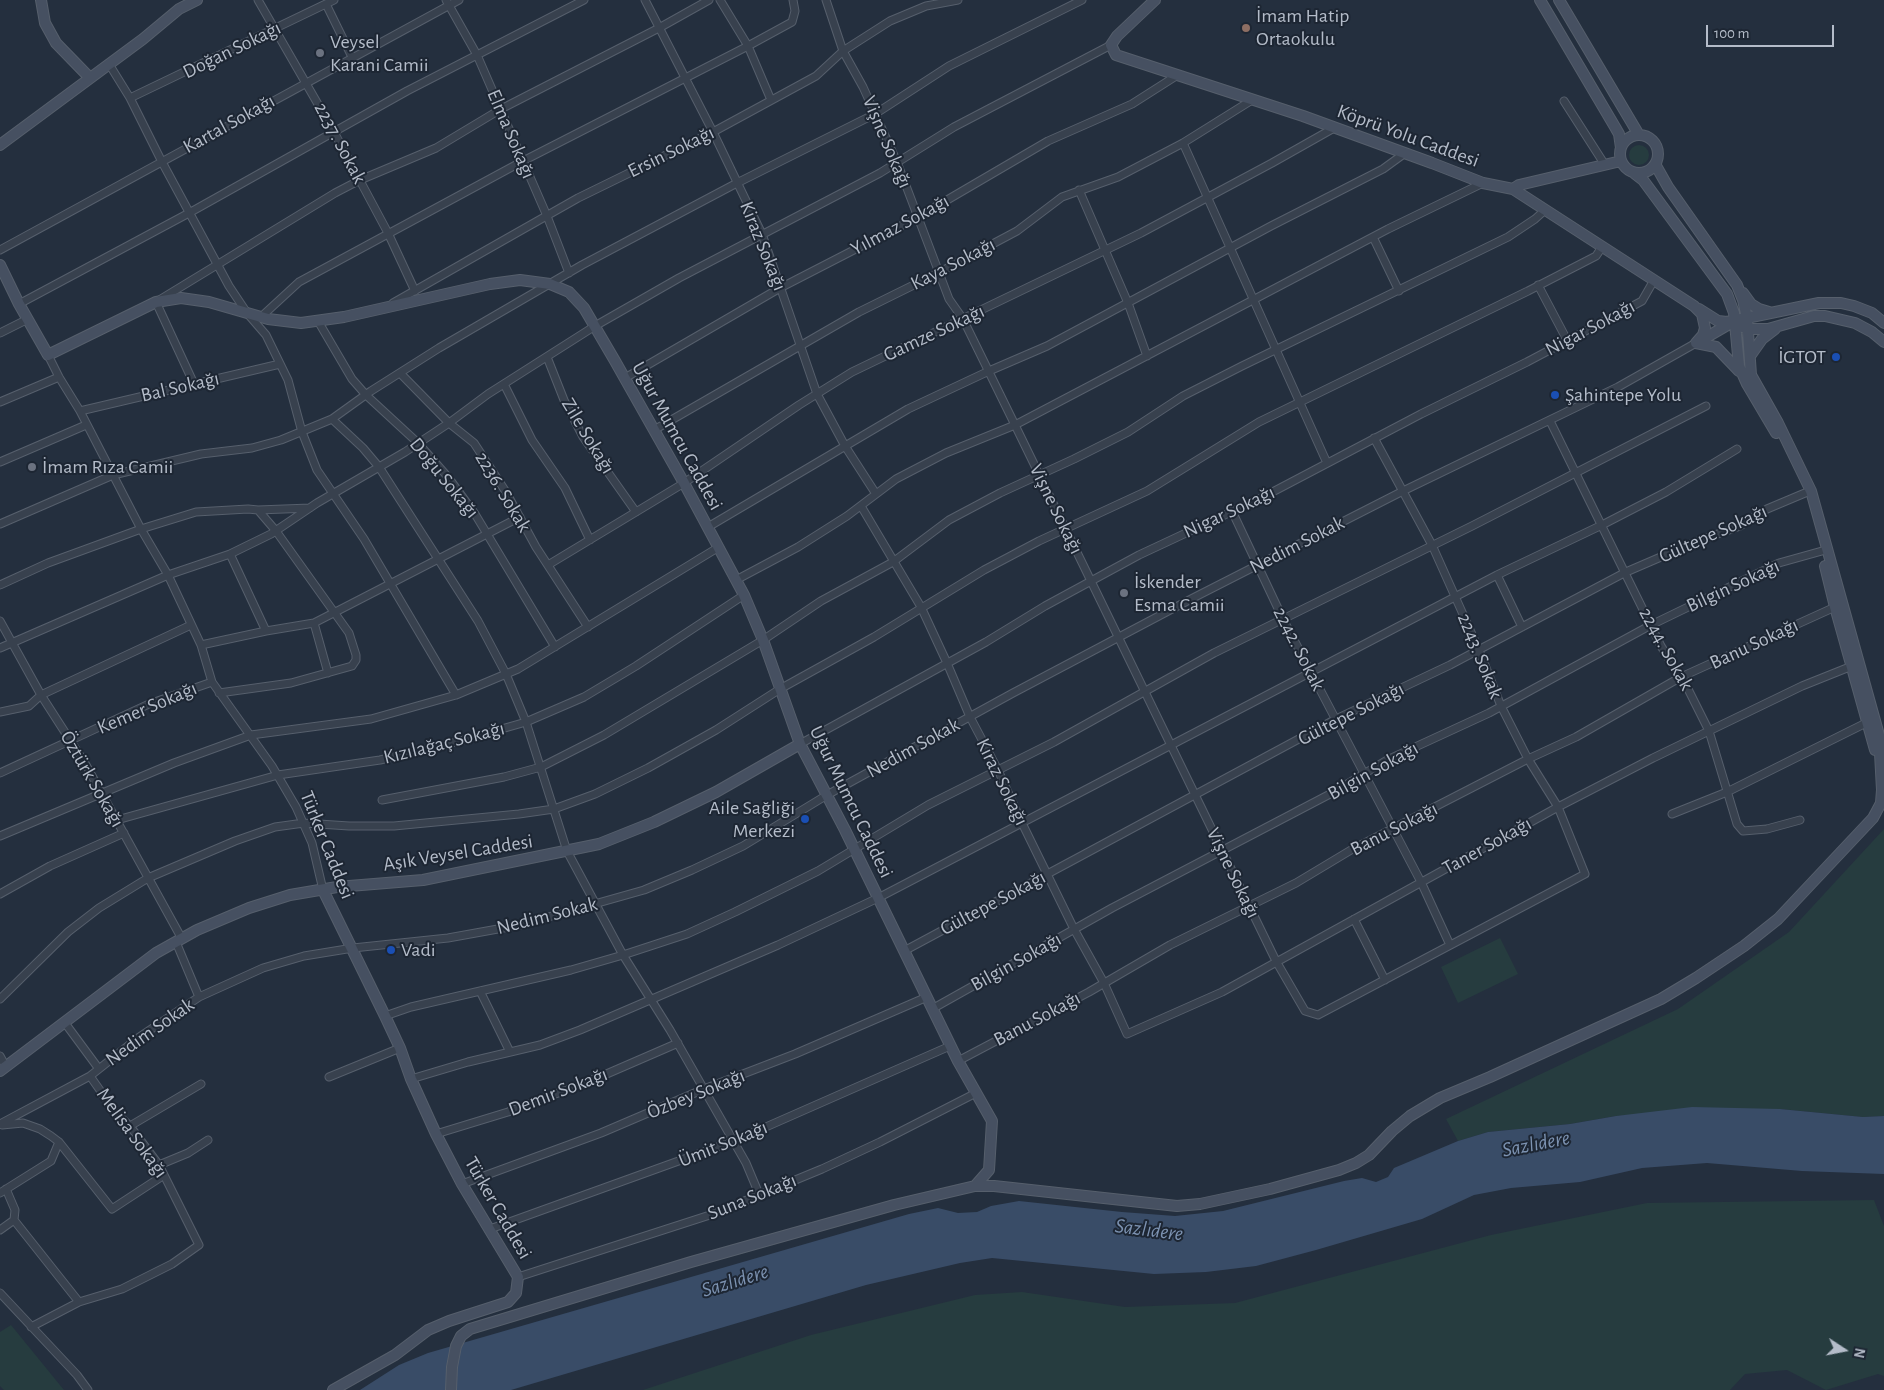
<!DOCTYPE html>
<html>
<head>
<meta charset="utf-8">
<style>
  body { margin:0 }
  #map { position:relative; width:1884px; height:1390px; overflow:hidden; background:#242f3e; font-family:"Alegreya Sans",sans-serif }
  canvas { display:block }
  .north { position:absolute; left:1819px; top:1325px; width:50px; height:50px; -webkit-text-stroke:4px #1d2633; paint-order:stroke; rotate:101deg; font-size:14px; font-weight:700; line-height:20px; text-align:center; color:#b4bcc9 }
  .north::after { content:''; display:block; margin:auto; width:18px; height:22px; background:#b4bcc9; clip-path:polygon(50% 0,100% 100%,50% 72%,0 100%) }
  .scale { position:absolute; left:1706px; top:25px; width:128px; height:22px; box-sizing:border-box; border:2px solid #b4bcc9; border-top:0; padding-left:6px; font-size:15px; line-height:18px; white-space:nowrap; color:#b4bcc9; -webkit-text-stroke:4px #1d2633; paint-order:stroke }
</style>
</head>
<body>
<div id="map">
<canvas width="1884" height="1390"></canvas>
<div class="north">N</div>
<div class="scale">100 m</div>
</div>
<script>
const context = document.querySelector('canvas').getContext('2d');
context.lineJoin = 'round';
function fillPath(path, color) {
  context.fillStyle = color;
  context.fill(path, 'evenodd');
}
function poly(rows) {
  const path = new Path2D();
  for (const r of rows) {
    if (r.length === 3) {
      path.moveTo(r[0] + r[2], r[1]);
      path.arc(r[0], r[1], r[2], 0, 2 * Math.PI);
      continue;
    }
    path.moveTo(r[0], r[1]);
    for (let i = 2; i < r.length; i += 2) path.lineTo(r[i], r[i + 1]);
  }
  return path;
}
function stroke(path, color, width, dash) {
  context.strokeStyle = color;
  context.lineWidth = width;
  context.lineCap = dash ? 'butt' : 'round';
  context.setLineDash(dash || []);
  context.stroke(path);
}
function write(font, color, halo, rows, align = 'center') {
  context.font = font + ' "Alegreya Sans",sans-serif';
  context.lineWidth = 4;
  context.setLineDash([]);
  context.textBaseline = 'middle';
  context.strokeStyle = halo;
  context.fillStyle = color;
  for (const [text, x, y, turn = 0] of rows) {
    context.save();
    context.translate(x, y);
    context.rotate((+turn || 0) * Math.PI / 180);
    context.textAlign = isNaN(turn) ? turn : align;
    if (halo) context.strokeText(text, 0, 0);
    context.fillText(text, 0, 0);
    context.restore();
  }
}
fillPath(poly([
  [1639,155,10],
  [1884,829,1884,1116,1863,1117,1780,1109,1616,1116,1570,1124,1488,1132,1458,1141,1446,1119,1678,1009,1789,932],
  [1500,938,1518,974,1458,1003,1441,967],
  [1874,1200,1884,1226,1884,1376,1878,1374,1826,1390,1787,1370,1745,1374,1730,1390,643,1390,811,1335,975,1295,1022,1292,1125,1307,1235,1303,1491,1235,1647,1203],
  [11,1325,64,1390,4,1390,0,1386,0,1332]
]), '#263c3f');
fillPath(poly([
  [1692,1107,1780,1109,1863,1117,1884,1116,1884,1174,1802,1171,1707,1163,1642,1168,1580,1182,1511,1188,1474,1195,1422,1219,1316,1250,1256,1266,1206,1272,1154,1274,992,1258,960,1263,866,1285,511,1390,360,1390,399,1365,428,1353,909,1214,938,1208,958,1213,977,1212,991,1206,1019,1201,1122,1212,1175,1216,1223,1211,1344,1181,1362,1178,1376,1182,1388,1177,1394,1168,1458,1141,1488,1132,1570,1124,1616,1116]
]), '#394c67');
const street = poly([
  [258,0,334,132,388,233,415,291],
  [446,0,477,55,547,216,569,273],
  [645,0,713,132,762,234,817,394,845,446,876,494],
  [720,0,748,46,771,100],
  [826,0,843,51,863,87,897,162,949,299,963,319,1015,425,1276,961,1305,1011,1318,1015,1585,874,1558,807,1528,759,1501,706,1479,650,1432,545,1374,438],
  [326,4,352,57],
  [109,64,130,98,162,162,229,286,247,313,266,335,288,380,302,432,317,470,364,539,456,695],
  [130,98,334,0],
  [1564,101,1605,165],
  [1183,143,1327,463],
  [1079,190,1128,303,1147,356],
  [1373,237,1399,291],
  [0,250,459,0],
  [1538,285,1567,340],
  [393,303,578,198,713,132,816,76,843,51,890,21,926,6,958,0],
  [19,304,189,213,407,91,584,0],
  [261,317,299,282,523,161,748,46,792,22,795,11,793,0],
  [318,321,352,379,366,395,418,443,448,477,475,514,555,647],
  [0,333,28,319],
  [48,355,59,377,80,411,141,529,168,575,201,645,212,682,272,766,296,807,312,843,323,890],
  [547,357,564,400,583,437,636,512],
  [400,373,449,423,474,443,506,492,536,547,588,627],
  [625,378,780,288,918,217,1048,141,1132,104,1176,76],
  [194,384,156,302,335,193,360,180,436,148,501,109,659,28,709,0],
  [504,384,532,440,565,488,590,540],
  [0,402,59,377],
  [80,411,280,364],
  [332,419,363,448,379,467,478,621,506,674,526,722,567,851,623,955,670,1030,746,1163,759,1194],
  [1550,421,1661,646,1689,691,1709,731,1737,824,1743,831,1767,829,1800,820],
  [654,430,859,312,938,273,1017,231,1062,197,1118,177,1183,143,1252,100],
  [0,462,86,425],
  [861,506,921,607,947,663,970,717,998,770,1022,823,1074,929,1104,983,1127,1034,1222,992,1558,807,1653,758,1802,686,1852,666],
  [258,510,310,508],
  [1232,511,1283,619,1421,882,1450,945],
  [0,524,113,475,201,454,252,448,281,440,332,419,371,391,439,348,582,265,737,183,875,114,949,66,1082,0],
  [708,527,908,409,989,371,1047,346,1271,226,1383,169,1405,153],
  [230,554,266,631],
  [548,565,684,483,799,405,852,372,1141,233,1272,163,1334,128],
  [1497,575,1522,627],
  [736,580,798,547,847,516,896,479,946,453,1015,425,1388,229,1483,183],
  [0,585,48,563,141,529,196,512,248,509,258,510,276,531,349,633,356,655,356,660,352,666,291,683,219,693],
  [0,621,41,695,86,765,182,939],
  [314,623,328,673],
  [201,645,266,631,314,623,520,517],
  [0,648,168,575,230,554,271,534,317,503,405,452,449,423,488,394,595,326,679,278,880,173,954,127,1111,45],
  [0,712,29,706,41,695,191,625],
  [800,744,986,642,1045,606,1139,555,1263,497,1421,414,1527,362,1642,301,1654,280],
  [0,773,149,704,212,682],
  [382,800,504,777,541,767,604,735,763,640,821,601,893,562,949,520,1000,493,1074,459,1128,432,1183,396,1242,366,1508,237,1535,219,1545,210],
  [1672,814,1727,792,1868,722],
  [117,820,278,775,380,760,449,744,526,722,584,697,636,666,744,595],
  [0,836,174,763,251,735,371,719,456,695,518,669,719,547],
  [0,894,50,866,124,833],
  [1354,919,1385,980],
  [176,942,199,997],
  [904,951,1336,719,1450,665,1626,572,1698,541,1740,526,1767,509,1805,493],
  [480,991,510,1052],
  [0,999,68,932,99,908,148,878,235,841,275,827,304,823,349,826,394,826,519,814,554,809,595,794,648,768,716,730,780,689,874,637,984,570,1039,541,1147,491,1259,422,1528,291,1596,256,1602,247],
  [932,1009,1112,908,1332,793,1387,760,1489,713,1651,625,1779,563,1822,551],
  [385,1016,411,1007,571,970,623,955,687,934,735,912,818,871,928,805,1054,742,1214,653,1472,526,1706,406],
  [65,1023,99,1069],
  [0,1056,6,1067],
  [958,1061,1089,992,1170,945,1296,883,1351,850,1528,759,1576,737,1681,677,1835,607],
  [329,1077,400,1048],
  [411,1079,468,1062,540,1045,580,1030,778,945,878,898,1497,575,1602,525,1666,492,1737,449],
  [0,1124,90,1076,138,1038,199,997,263,968,304,956,353,948,448,938,520,925,644,890,692,870,743,846,827,795,1013,693,1193,598,1403,491,1618,387,1696,343],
  [2,1125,23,1123,40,1129,51,1136,59,1142,112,1209,164,1175],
  [130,1126,201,1084],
  [436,1134,508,1112,595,1079,678,1043],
  [159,1165,188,1153,208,1140],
  [462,1184,601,1133,704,1089,795,1054,927,997],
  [6,1189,15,1210,14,1220,79,1302],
  [0,1193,51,1161,59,1142],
  [490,1229,734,1141,950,1046],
  [0,1230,14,1220],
  [518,1277,713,1214,822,1169,880,1142,976,1093],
  [0,1293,77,1375,88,1390],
  [31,1327,79,1302,122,1289,172,1264,199,1245,159,1165,130,1126,116,1113,90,1076]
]);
const secondary = poly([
  [41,0,45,23,56,43,90,78],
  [1155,0,1117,36,1111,45,1116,55,1303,116,1432,163,1483,183,1513,189,1694,306,1702,314,1705,328,1703,335,1696,343],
  [1540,0,1615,127,1619,134,1621,148],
  [1559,0,1639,135],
  [1639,154,19],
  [0,145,143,39,179,9,197,0],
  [1634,173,1643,180,1727,294,1734,313,1739,366,1747,384,1776,433],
  [1513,189,1519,185,1621,161],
  [0,265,19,304,48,355,156,302,181,298,209,302,268,319,301,323,344,317,490,284,520,280,550,284,569,292,584,308,615,361,684,483,744,595,763,640,800,744,845,830,958,1061,992,1121,989,1170,975,1186],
  [1743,293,1751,304,1759,309,1769,312],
  [1699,309,1718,321,1727,322,1819,303,1841,303,1854,306,1872,313,1884,323],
  [1743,327,1748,329,1768,329,1814,316,1825,316,1855,323,1872,332,1884,342],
  [1700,341,1731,323],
  [1696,343,1716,347,1739,371],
  [1750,356,1762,339,1775,329],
  [1825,566,1835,607,1875,750],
  [323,890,385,1016,400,1048,411,1079,436,1134,462,1184,518,1277,516,1293,508,1302,449,1321,428,1330,395,1355,333,1390],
  [0,1071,156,953,197,930,249,908,290,895,337,887,423,880,599,844,654,822,716,792,800,744],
  [451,1390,452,1367,456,1346,461,1336,470,1329,691,1262,894,1205,975,1186,994,1186,1177,1206,1200,1204,1270,1189,1339,1170,1356,1163,1369,1155,1392,1131,1410,1116,1440,1098,1490,1077,1661,999,1696,978,1744,946,1778,919,1873,818,1881,803,1882,790,1879,735,1811,491,1778,423,1751,375,1747,318,1743,300,1737,285,1668,187,1655,164]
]);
stroke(street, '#565f6c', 9);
stroke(secondary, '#565f6c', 12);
stroke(street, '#38414e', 7);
stroke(secondary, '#465061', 10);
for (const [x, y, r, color] of [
  [1246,28,5,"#8d6e63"],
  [320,53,5,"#6b7280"],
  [1836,357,5,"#1a4fb4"],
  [1555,395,5,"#1a4fb4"],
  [32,467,5,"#6b7280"],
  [1124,593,5,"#6b7280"],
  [805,819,5,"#1a4fb4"],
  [391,950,5,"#1a4fb4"]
]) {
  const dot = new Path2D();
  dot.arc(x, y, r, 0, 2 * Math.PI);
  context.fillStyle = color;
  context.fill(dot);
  stroke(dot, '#1d2633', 2);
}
write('20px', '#b4bcc9', '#1d2633', [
  ["İmam Hatip",1256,16],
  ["Ortaokulu",1256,39],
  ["Veysel",330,42],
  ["Karani Camii",330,65],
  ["İGTOT",1826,357,"right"],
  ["Şahintepe Yolu",1565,395],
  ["İmam Rıza Camii",42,467],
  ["İskender",1134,582],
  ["Esma Camii",1134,605],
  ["Aile Sağliği",795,808,"right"],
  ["Merkezi",795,831,"right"],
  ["Vadi",401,950]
], 'left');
write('20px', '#b4bcc9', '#1d2633', [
  ["Doğan Sokağı",232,50,-26],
  ["Kartal Sokağı",229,124,-29],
  ["Elma Sokağı",511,134,67],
  ["Köprü Yolu Caddesi",1408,136,20],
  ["Vişne Sokağı",887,142,67],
  ["2237. Sokak",340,143,62],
  ["Ersin Sokağı",671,152,-26],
  ["Yılmaz Sokağı",900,225,-28],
  ["Kiraz Sokağı",763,246,68],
  ["Kaya Sokağı",953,264,-27],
  ["Nigar Sokağı",1590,328,-28],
  ["Gamze Sokağı",934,333,-25],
  ["Bal Sokağı",180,387,-13],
  ["Zile Sokağı",588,436,59],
  ["Uğur Mumcu Caddesi",677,436,61],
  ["Doğu Sokağı",444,478,51],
  ["2236. Sokak",503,492,59],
  ["Vişne Sokağı",1056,509,64],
  ["Nigar Sokağı",1229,512,-25],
  ["Gültepe Sokağı",1713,534,-24],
  ["Nedim Sokak",1297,545,-27],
  ["Bilgin Sokağı",1733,586,-25],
  ["Banu Sokağı",1754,644,-25],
  ["2242. Sokak",1299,649,63],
  ["2244. Sokak",1666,649,61],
  ["2243. Sokak",1480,656,68],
  ["Kemer Sokağı",147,708,-23],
  ["Gültepe Sokağı",1351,714,-27],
  ["Kızılağaç Sokağı",444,743,-14],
  ["Nedim Sokak",913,748,-29],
  ["Bilgin Sokağı",1373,771,-29],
  ["Öztürk Sokağı",92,779,60],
  ["Kiraz Sokağı",1002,782,64],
  ["Uğur Mumcu Caddesi",851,802,64],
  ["Banu Sokağı",1394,829,-27],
  ["Türker Caddesi",327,845,68],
  ["Taner Sokağı",1487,846,-29],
  ["Aşık Veysel Caddesi",458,853,-9],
  ["Vişne Sokağı",1233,873,64],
  ["Gültepe Sokağı",993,903,-28],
  ["Nedim Sokak",547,916,-14],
  ["Bilgin Sokağı",1016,962,-29],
  ["Banu Sokağı",1037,1019,-28],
  ["Nedim Sokak",150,1032,-35],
  ["Demir Sokağı",558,1092,-21],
  ["Özbey Sokağı",696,1094,-22],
  ["Melisa Sokağı",132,1133,54],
  ["Ümit Sokağı",723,1144,-22],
  ["Suna Sokağı",752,1197,-22],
  ["Türker Caddesi",498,1208,60]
]);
write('italic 21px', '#7c92b1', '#1d2633', [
  ["Sazlıdere",1536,1144,-11],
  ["Sazlıdere",1149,1230,7],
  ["Sazlıdere",735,1281,-17]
]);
</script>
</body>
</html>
